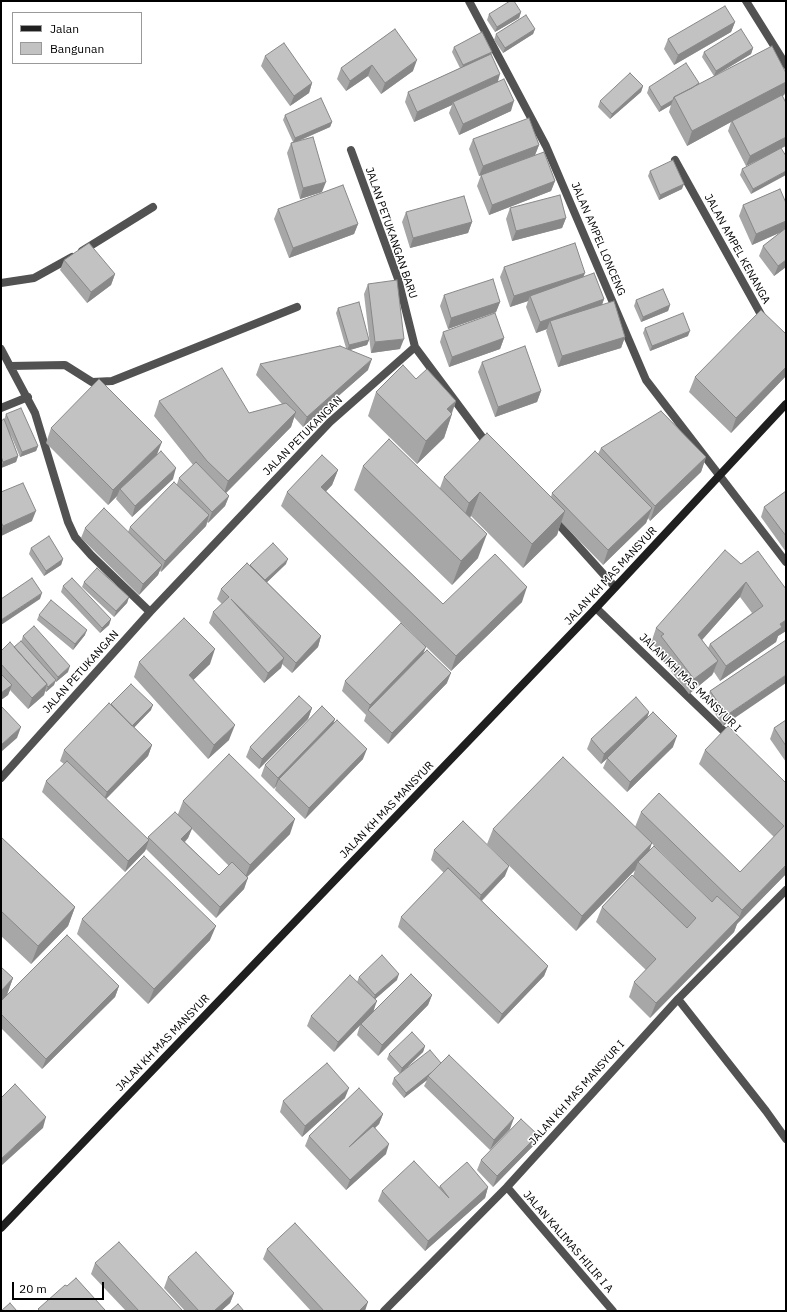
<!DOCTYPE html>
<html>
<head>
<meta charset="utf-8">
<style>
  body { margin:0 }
  #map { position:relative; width:787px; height:1312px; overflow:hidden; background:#fff; font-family:"IBM Plex Sans",sans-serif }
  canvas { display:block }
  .frame { position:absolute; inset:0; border:2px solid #000; pointer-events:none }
  .legend { position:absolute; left:12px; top:12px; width:130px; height:52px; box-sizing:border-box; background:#fff; border:1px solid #999; margin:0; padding:5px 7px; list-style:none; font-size:12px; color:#000 }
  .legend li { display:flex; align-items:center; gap:8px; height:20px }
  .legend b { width:20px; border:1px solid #999 }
  .scale { position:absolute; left:12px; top:1282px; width:92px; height:18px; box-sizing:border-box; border:2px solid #000; border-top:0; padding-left:5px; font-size:12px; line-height:14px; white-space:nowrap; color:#000; -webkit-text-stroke:3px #fff; paint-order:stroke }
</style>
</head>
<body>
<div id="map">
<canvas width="787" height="1312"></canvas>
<div class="frame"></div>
<ul class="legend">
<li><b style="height:5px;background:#1f1f1f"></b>Jalan</li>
<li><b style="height:11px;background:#c2c2c2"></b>Bangunan</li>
</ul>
<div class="scale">20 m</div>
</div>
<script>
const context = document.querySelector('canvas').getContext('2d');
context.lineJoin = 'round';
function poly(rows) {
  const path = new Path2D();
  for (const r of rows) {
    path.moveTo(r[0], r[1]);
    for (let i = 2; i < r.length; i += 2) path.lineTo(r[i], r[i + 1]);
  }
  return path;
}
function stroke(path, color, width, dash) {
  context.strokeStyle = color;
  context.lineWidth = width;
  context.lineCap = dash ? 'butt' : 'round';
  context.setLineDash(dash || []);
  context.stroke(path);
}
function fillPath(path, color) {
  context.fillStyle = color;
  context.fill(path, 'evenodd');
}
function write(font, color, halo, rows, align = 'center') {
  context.font = font + ' "IBM Plex Sans",sans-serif';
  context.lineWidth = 3;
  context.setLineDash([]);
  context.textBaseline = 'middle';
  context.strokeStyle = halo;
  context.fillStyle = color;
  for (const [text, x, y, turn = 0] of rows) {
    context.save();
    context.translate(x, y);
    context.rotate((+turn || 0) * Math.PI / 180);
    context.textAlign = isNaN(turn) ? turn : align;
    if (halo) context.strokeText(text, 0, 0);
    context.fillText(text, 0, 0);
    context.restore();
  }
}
stroke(poly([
  [82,251,153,207],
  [1,283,34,278,72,257],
  [1,349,10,366]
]), '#525252', 8);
stroke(poly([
  [469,1,546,146,646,380,786,562],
  [746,1,786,65],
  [351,150,398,279,415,347,488,445],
  [675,160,764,320],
  [1,408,28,397],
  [553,518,615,587],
  [596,608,731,738],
  [150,612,91,555,75,537,68,522,35,413,10,366,65,365,92,382,112,381,297,307],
  [1,778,150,612,330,422,415,347],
  [678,999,766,1111,786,1139],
  [507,1187,613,1311],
  [384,1311,507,1187,678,999,786,890]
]), '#525252', 8);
stroke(poly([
  [1,1228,596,608,786,404]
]), '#1f1f1f', 8);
fillPath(poly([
  [521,12,519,18,495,32,487,20,489,14],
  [735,22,731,32,674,65,664,49,668,39],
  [395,29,413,71,381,94,368,76,346,91,337,79,341,68],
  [535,29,533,34,503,53,494,40,496,34],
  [454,47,491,54,498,82,511,111,459,135,449,113,452,105,414,122,405,102,408,92,460,68,452,52],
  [753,48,751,54,718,74,786,73,786,91,784,95,783,96,781,148,751,194,740,175,742,169,766,156,746,166,728,131,731,122,687,146,669,112,671,105,659,112,647,93,649,87,699,83,699,84,714,76,702,57,704,52],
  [265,56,312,83,309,93,290,106,261,66],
  [643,86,641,92,610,119,598,107,600,101],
  [285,115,332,122,330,127,299,141,322,192,300,199,287,153,291,143,293,142,283,120],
  [473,139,539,145,535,155,555,181,551,191,489,215,477,186,481,175,479,176,469,149],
  [650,171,682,189,659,200,648,176],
  [780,189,786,267,774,276,759,256,763,246,781,232,752,245,739,216,743,205],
  [510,208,566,218,562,228,512,241,506,219],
  [278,209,358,224,354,234,289,258,274,219],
  [406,212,472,222,468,233,410,248,402,222],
  [64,260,115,274,111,285,87,303,60,270],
  [504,267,584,277,604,299,602,305,625,337,621,348,558,367,546,331,547,329,536,333,526,307,528,301,510,307,500,277],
  [368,284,400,349,371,353,364,294],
  [444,295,500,302,496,312,448,329,440,306],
  [636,300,670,305,668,311,641,322,634,306],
  [338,308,369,340,367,345,349,350,368,370,303,427,294,417,291,427,226,493,229,496,225,506,208,523,207,522,206,526,161,572,160,570,158,575,139,595,81,538,85,528,128,532,130,527,177,484,179,478,193,465,154,416,159,401,249,413,282,404,256,375,260,364,346,348,336,313],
  [645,328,688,336,650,351,643,333],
  [443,332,504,338,500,349,449,367,440,342],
  [786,334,786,376,731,433,689,392,695,377],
  [482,362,541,391,537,402,495,417,478,372],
  [416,379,456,401,444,438,417,464,368,416,376,392],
  [6,414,38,446,36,451,20,457,10,433,18,456,16,462,1,468,1,421,4,420],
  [51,428,158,454,173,479,132,517,116,499,117,496,108,505,46,443],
  [601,448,706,457,701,472,650,521,648,518,646,523,603,565,561,522,557,535,523,568,471,516,470,517,478,558,452,585,354,490,363,466,440,488,444,477,551,497,552,493,598,454],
  [338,470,332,485,326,491,443,604,522,602,451,671,281,506,287,492],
  [786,491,786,552,761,517,764,507],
  [1,492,32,521,1,536],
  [31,548,63,559,61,565,44,576,29,554],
  [286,564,267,582,321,636,318,647,292,673,282,664,281,668,264,683,209,623,213,612,222,604,217,599,221,589,250,565],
  [741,564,786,589,786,631,778,636,776,642,720,681,714,672,712,675,689,694,655,651,657,648,651,643,656,628],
  [740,597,752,613,710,644,708,648,702,640],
  [84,582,129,597,127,603,114,617,82,587],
  [63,586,111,619,109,625,100,633,61,592],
  [39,615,85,635,73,650,37,620],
  [23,636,68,672,56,682,55,681,54,685,46,692,45,691,44,695,28,709,10,690,8,695,1,700,1,651,14,647,21,642],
  [786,640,723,726,707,701,710,691],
  [423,654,447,683,388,744,364,721,366,715,342,691,345,681],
  [139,662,210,664,193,680,229,740,208,759,134,677],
  [111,704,151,710,134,727,152,745,148,756,106,799,147,839,148,837,178,814,183,801,290,834,247,877,244,889,216,918,146,849,145,851,125,872,42,792,46,781,64,764,60,761,64,750],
  [192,829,229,866,219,875,185,842,188,838],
  [312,708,308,719,259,769,246,757,250,747],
  [649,712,647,718,673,747,627,792,603,768,607,759,601,764,587,749,591,739],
  [335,719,333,724,363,759,305,819,275,790,276,786,274,789,261,776,265,765],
  [786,720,786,762,770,739,774,728],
  [705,750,786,783,786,874,737,924,734,932,650,1018,629,997,634,982,646,970,596,922,602,907,633,876,635,870,576,931,487,844,493,829,649,850,712,902,635,827,641,812,740,872,774,837,699,764],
  [1,837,75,907,68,926,31,964,1,936],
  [434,850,505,876,482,901,548,966,544,976,498,1024,398,927,401,917,444,873,431,860],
  [82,919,210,940,148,1004,77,934],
  [1,967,13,978,7,995,119,986,115,997,42,1069,1,1028],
  [359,977,397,980,375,999,374,1011,432,995,428,1005,378,1056,357,1035,360,1025,334,1052,307,1026,311,1016,357,982],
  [425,1046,423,1052,400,1074,387,1059,389,1054],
  [441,1063,510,1129,490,1150,424,1086,427,1080,404,1098,392,1084,394,1078],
  [345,1098,302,1137,280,1112,283,1101],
  [383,1114,379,1124,375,1128,386,1154,346,1190,305,1146,309,1136],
  [534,1145,493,1187,477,1170,481,1160],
  [440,1186,488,1187,485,1198,425,1251,378,1201,382,1191,439,1187],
  [267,1249,365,1311,311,1311,263,1259],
  [95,1263,183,1311,126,1311,91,1274],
  [168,1277,234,1293,230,1303,221,1311,185,1311,164,1288]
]), '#a7a7a7');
fillPath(poly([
  [521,12,519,18,495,32,497,27],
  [735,22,731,32,674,65,678,55],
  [535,29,533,34,503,53,505,48],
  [753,48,751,54,714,76,716,71],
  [492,52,490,57,461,71,463,65],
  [417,60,413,71,381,94,385,83],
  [372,65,368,76,346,91,350,81],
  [500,74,497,85,453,102,452,105,414,122,417,112],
  [786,82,786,91,784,95,733,122,732,121,731,122,687,146,692,131],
  [312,83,309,93,290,106,294,96],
  [643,86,641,92,610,119,612,114],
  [673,100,671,105,659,112,661,107],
  [514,101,511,111,459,135,463,124],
  [332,122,330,127,293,143,295,138],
  [786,137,786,146,746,166,750,156],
  [539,145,535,155,479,176,483,166],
  [786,171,786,175,751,194,753,189],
  [555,181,551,191,489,215,492,205],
  [326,182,322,192,300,199,303,188],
  [684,184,682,189,659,200,660,195],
  [566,218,562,228,512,241,516,231],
  [786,221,786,230,752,245,756,234],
  [472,222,468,233,410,248,413,238],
  [358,224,354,234,289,258,293,248],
  [786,260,786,267,774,276,778,266],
  [585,273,581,283,530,296,528,301,510,307,514,296],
  [115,274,111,285,87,303,91,292],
  [604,299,600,310,550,321,547,329,536,333,540,322],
  [500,302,496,312,448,329,451,318],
  [670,305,668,311,641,322,643,317],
  [690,331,688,336,650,351,652,346],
  [625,337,621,348,558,367,562,356],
  [504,338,500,349,449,367,452,357],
  [404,339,400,349,371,353,375,342],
  [369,340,367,345,347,351,349,345],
  [372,359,368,370,303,427,307,417],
  [786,367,786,376,731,433,736,418],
  [541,391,537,402,495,417,498,407],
  [456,401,450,417,452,414,444,438,417,464,426,441,447,409],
  [296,412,291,427,223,496,228,481],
  [162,442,156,457,120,489,117,496,108,505,113,490],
  [38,446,36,451,20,457,22,452],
  [18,456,16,462,1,468,3,462],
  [706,457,701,472,650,521,655,506],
  [176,468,173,479,132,517,135,506],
  [338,470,332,485,316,502,321,487],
  [480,492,471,516,461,526,469,503],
  [229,496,225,506,208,523,212,512],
  [652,508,646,523,603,565,608,550],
  [36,511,32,521,1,536,1,531,3,526],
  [565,511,557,535,523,568,532,544],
  [209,515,206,526,161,572,165,561],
  [487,534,478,558,452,585,461,561],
  [63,559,61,565,44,576,46,571],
  [288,559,286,564,262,587,264,581],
  [162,565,158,575,139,595,143,584],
  [746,582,740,597,693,650,698,635],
  [527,587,522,602,451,671,456,656],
  [42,593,40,599,1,625,1,620],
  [129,597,127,603,114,617,116,611],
  [111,619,109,625,100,633,102,628],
  [786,620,786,631,778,636,776,642,720,681,726,666],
  [87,630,85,635,73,650,75,644],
  [321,636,318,647,292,673,296,663],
  [426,647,422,657,368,710,366,715,370,705],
  [215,649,210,664,183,690,189,675],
  [284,658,281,668,264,683,268,673],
  [718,661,712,675,689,694,694,679],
  [70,666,68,672,56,682,58,677],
  [451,673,447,683,388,744,392,733],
  [786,675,786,683,723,726,727,715],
  [56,680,54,685,46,692,48,687],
  [47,684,44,695,28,709,32,698],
  [12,685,8,695,1,700,1,693],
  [153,705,151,710,129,733,131,727],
  [312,708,308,719,259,769,262,759],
  [649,712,646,722,601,764,604,754],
  [335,719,331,730,279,779,276,786,274,789,278,778],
  [235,725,229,740,208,759,214,745],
  [21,727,17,738,1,752,1,745],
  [677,736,673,747,627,792,630,782],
  [152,745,148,756,103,802,107,792],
  [367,749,363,759,305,819,309,808],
  [295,819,290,834,244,880,250,865],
  [192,828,188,838,177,849,181,839],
  [149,840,145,851,125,872,128,861],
  [652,843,647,858,638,862,635,870,576,931,582,916],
  [786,865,786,874,737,924,734,932,650,1018,656,1003,739,918,742,910],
  [509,866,505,876,477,905,481,895],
  [248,878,244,889,216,918,220,907],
  [75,907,68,926,31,964,38,946],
  [216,926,210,940,148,1004,154,989],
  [548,966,544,976,498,1024,502,1014],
  [399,974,397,980,373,1001,375,995],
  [13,978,6,997,1,1002,1,991],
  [119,986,115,997,42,1069,46,1059],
  [432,995,428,1005,378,1056,382,1045],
  [377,1001,373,1012,334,1052,338,1042],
  [425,1046,423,1052,400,1074,402,1068],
  [441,1064,428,1076,427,1080,404,1098,406,1093],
  [349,1088,345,1098,302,1137,305,1126],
  [383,1114,379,1124,345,1157,349,1147],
  [46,1117,43,1128,1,1166,1,1159],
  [514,1118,510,1129,490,1150,494,1140],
  [538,1135,534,1145,493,1187,497,1176],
  [389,1144,386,1154,346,1190,350,1180],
  [488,1187,485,1198,425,1251,428,1241],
  [234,1293,230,1303,221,1311,214,1311],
  [368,1302,365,1311,359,1311]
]), '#888');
const building = poly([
  [510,1,514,1,521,12,497,27,489,14,510,1],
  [725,6,735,22,678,55,668,39,725,6],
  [526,15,535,29,505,48,496,34,526,15],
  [395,29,417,60,385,83,372,65,350,81,341,68,395,29],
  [741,29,753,48,716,71,704,52,741,29],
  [482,32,492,52,463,65,454,47,482,32],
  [284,43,312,83,294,96,265,56,284,43],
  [772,46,786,73,786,82,692,131,674,97,772,46],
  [491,54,500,74,417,112,408,92,491,54],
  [686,63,699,83,692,88,674,97,673,100,661,107,649,87,686,63],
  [630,73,643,86,612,114,600,101,630,73],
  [504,79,514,101,463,124,453,102,504,79],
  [782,95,786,103,786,137,750,156,732,121,782,95],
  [321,98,332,122,295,138,285,115,321,98],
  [529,118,539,145,483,166,473,139,529,118],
  [313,137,326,182,303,188,291,143,313,137],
  [781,148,786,156,786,171,753,189,742,169,781,148],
  [544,152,555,181,492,205,481,175,544,152],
  [673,160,684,184,660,195,650,171,673,160],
  [343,185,358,224,293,248,278,209,343,185],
  [780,189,786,203,786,221,756,234,743,205,780,189],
  [560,195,566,218,516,231,510,208,560,195],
  [464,196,472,222,413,238,406,212,464,196],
  [786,228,786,260,778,266,763,246,786,228],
  [89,243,115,274,91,292,64,260,89,243],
  [575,243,585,273,514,296,504,267,575,243],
  [594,273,604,299,540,322,530,296,594,273],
  [493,279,500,302,451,318,444,295,493,279],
  [397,280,404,339,375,342,368,284,397,280],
  [663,289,670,305,643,317,636,300,663,289],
  [614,301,625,337,562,356,550,321,614,301],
  [359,302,369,340,349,345,338,308,359,302],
  [761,310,786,334,786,367,736,418,695,377,761,310],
  [495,313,504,338,452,357,443,332,495,313],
  [683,313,690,331,652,346,645,328,683,313],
  [340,346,372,359,307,417,260,364,340,346],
  [525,346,541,391,498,407,482,362,525,346],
  [403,365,416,379,427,369,456,401,447,409,452,414,426,441,376,392,403,365],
  [222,368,249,413,286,403,296,412,228,481,207,461,159,401,222,368],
  [99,379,162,442,113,490,51,428,99,379],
  [21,408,38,446,22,452,6,414,21,408],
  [661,411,706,457,655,506,601,448,661,411],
  [4,419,18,456,3,462,1,456,1,421,4,419],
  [487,433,565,511,532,544,480,492,469,503,444,477,487,433],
  [389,439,487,534,461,561,363,466,389,439],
  [161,451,176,468,135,506,120,489,161,451],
  [595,451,652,508,608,550,552,493,595,451],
  [322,455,338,470,321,487,443,604,495,554,527,587,456,656,287,492,322,455],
  [196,462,229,496,212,512,179,478,196,462],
  [174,482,209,515,165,561,130,527,174,482],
  [23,483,36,511,3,526,1,522,1,492,23,483],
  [786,491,786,536,764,507,786,491],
  [104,508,162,565,143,584,85,528,104,508],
  [49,536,63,559,46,571,31,548,49,536],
  [273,543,288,559,265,580,250,565,273,543],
  [725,550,741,564,758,551,786,589,786,620,780,624,782,627,726,666,710,644,763,606,746,582,698,635,718,661,694,679,661,636,664,634,656,628,725,550],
  [247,563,321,636,296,663,231,599,284,658,268,673,213,612,229,597,221,589,247,563],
  [97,568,129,597,116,611,84,582,97,568],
  [32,578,42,593,1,620,1,599,32,578],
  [72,578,111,619,102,628,63,586,72,578],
  [51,600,87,630,75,644,39,615,51,600],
  [184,618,215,649,189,675,235,725,214,745,139,662,184,618],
  [401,623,426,647,370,705,345,681,401,623],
  [34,626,70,666,58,677,23,636,34,626],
  [786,640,786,675,727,715,710,691,786,640],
  [21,641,56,680,48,687,47,686,47,684,14,647,21,641],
  [10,642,47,684,32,698,1,664,1,651,10,642],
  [427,650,451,673,392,733,368,710,427,650],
  [1,674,12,685,1,693,1,674],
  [131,684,153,705,132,726,111,704,131,684],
  [299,696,312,708,262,759,250,747,299,696],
  [636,697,649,712,604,754,591,739,636,697],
  [109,703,152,745,107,792,64,750,109,703],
  [1,706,21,727,1,745,1,706],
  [322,706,335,719,278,778,265,765,322,706],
  [653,712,677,736,630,782,607,758,653,712],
  [337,720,367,749,309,808,279,779,337,720],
  [786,720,786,746,774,728,786,720],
  [728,726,786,783,786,865,742,910,641,812,659,793,740,872,784,826,705,750,728,726],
  [229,754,295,819,250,865,183,801,229,754],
  [563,757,652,843,582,916,493,829,563,757],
  [67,761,149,840,128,861,46,781,67,761],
  [175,812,192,828,181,839,219,875,232,862,248,878,220,907,148,837,175,812],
  [463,821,509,866,481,895,434,850,463,821],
  [1,837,75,907,38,946,1,911,1,837],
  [654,846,712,902,717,896,740,917,656,1003,634,982,656,959,602,907,632,875,687,928,696,918,638,862,654,846],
  [144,856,216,926,154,989,82,919,144,856],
  [448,868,548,966,502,1014,401,917,448,868],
  [67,935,119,986,46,1059,1,1014,1,1001,67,935],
  [382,955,399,974,375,995,359,977,382,955],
  [1,967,13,978,1,991,1,967],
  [411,974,432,995,382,1045,361,1024,411,974],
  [350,975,377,1001,338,1042,311,1016,350,975],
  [412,1032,425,1046,402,1068,389,1054,412,1032],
  [430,1050,441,1063,432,1072,406,1093,394,1078,430,1050],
  [449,1055,514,1118,494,1140,428,1076,449,1055],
  [327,1063,349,1088,305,1126,283,1101,327,1063],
  [15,1084,46,1117,1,1159,1,1098,15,1084],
  [359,1088,383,1114,349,1147,373,1126,389,1144,350,1180,309,1136,359,1088],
  [521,1119,538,1135,497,1176,481,1160,521,1119],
  [414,1161,449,1198,440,1186,467,1162,488,1187,428,1241,382,1191,414,1161],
  [295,1223,368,1302,359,1311,324,1311,267,1249,295,1223],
  [119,1242,183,1311,139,1311,95,1263,119,1242],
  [196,1252,234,1293,214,1311,199,1311,168,1277,196,1252],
  [76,1278,105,1310,105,1311,40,1311,38,1309,65,1285,67,1286,76,1278],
  [10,1303,17,1311,1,1311,10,1303],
  [238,1304,244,1311,230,1311,238,1304]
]);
fillPath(building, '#c2c2c2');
stroke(building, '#888', 1);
write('11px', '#000', '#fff', [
  ["JALAN PETUKANGAN BARU",391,233,71],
  ["JALAN AMPEL LONCENG",598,239,67],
  ["JALAN AMPEL KENANGA",737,249,61],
  ["JALAN PETUKANGAN",303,436,-45],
  ["JALAN KH MAS MANSYUR",611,576,-47],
  ["JALAN PETUKANGAN",81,672,-48],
  ["JALAN KH MAS MANSYUR I",690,683,44],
  ["JALAN KH MAS MANSYUR",387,810,-46],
  ["JALAN KH MAS MANSYUR",163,1043,-46],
  ["JALAN KH MAS MANSYUR I",577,1093,-48],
  ["JALAN KALIMAS HILIR I A",568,1242,49]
]);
</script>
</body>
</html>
